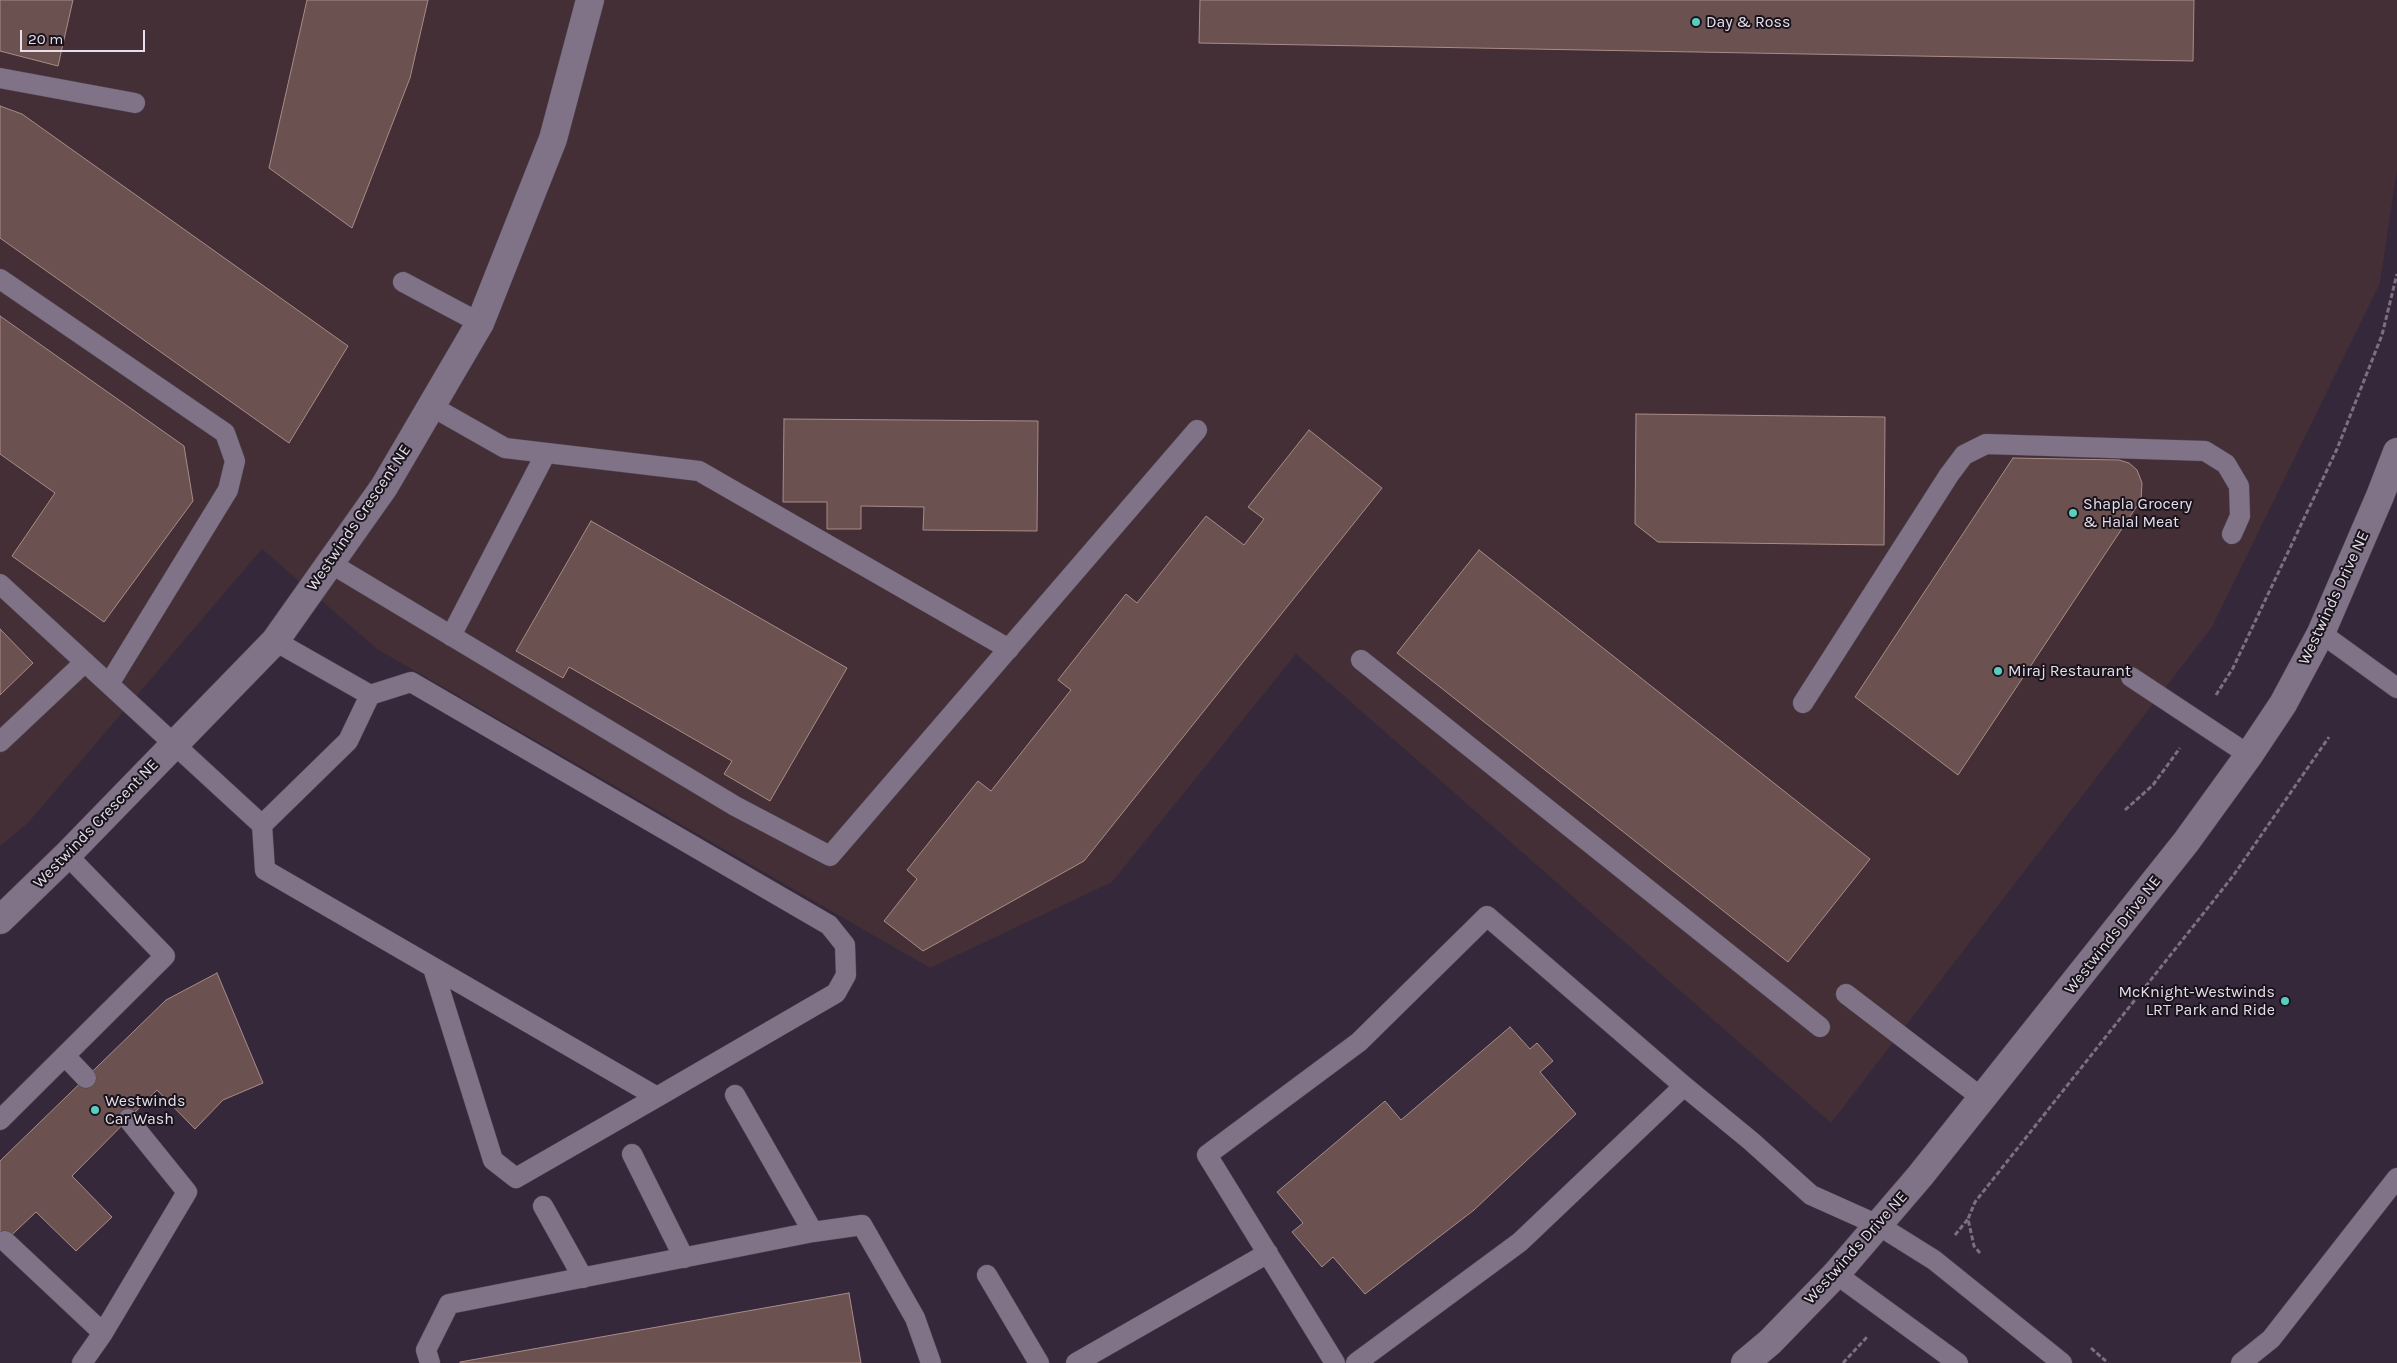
<!DOCTYPE html>
<html>
<head>
<meta charset="utf-8">
<style>
  body { margin:0 }
  #map { position:relative; width:2397px; height:1363px; overflow:hidden; background:#35283a; font-family:Karla,sans-serif }
  canvas { display:block }
  .scale { position:absolute; left:20px; top:30px; width:125px; height:22px; box-sizing:border-box; border:2px solid #e6deea; border-top:0; padding-left:6px; font-size:15px; line-height:18px; white-space:nowrap; color:#e6deea; -webkit-text-stroke:4px #19141c; paint-order:stroke }
</style>
</head>
<body>
<div id="map">
<canvas width="2397" height="1363"></canvas>
<div class="scale">20 m</div>
</div>
<script>
const context = document.querySelector('canvas').getContext('2d');
context.lineJoin = 'round';
function fillPath(path, color) {
  context.fillStyle = color;
  context.fill(path, 'evenodd');
}
function poly(rows) {
  const path = new Path2D();
  for (const r of rows) {
    path.moveTo(r[0], r[1]);
    for (let i = 2; i < r.length; i += 2) path.lineTo(r[i], r[i + 1]);
  }
  return path;
}
function stroke(path, color, width, dash) {
  context.strokeStyle = color;
  context.lineWidth = width;
  context.lineCap = dash ? 'butt' : 'round';
  context.setLineDash(dash || []);
  context.stroke(path);
}
function write(font, color, halo, rows, align = 'center') {
  context.font = font + ' Karla,sans-serif';
  context.lineWidth = 4;
  context.setLineDash([]);
  context.textBaseline = 'middle';
  context.strokeStyle = halo;
  context.fillStyle = color;
  for (const [text, x, y, turn = 0] of rows) {
    context.save();
    context.translate(x, y);
    context.rotate((+turn || 0) * Math.PI / 180);
    context.textAlign = isNaN(turn) ? turn : align;
    if (halo) context.strokeText(text, 0, 0);
    context.fillText(text, 0, 0);
    context.restore();
  }
}
fillPath(poly([
  [0,0,2397,0,2397,170,2380,283,2212,627,1831,1123,1296,654,1112,882,930,968,377,649,262,549,28,823,0,846]
]), '#432f35');
const building = poly([
  [0,0,73,0,58,66,0,51,0,0],
  [307,0,428,0,410,78,352,228,269,168,307,0],
  [1200,0,2194,0,2193,61,1199,43,1200,0],
  [0,106,22,114,348,346,289,443,0,238,0,106],
  [0,316,184,446,193,501,104,622,12,556,55,493,0,454,0,316],
  [1636,414,1885,417,1884,545,1658,542,1635,524,1636,414],
  [784,419,1038,421,1037,531,923,530,924,507,861,506,861,529,827,529,827,502,783,502,784,419],
  [1309,430,1382,488,1084,861,923,951,884,921,917,879,907,870,978,781,991,791,1071,690,1058,680,1126,594,1137,603,1206,516,1244,545,1264,519,1248,507,1309,430],
  [2013,458,2119,460,2129,463,2137,470,2142,483,2141,500,1958,775,1855,697,2013,458],
  [591,521,847,668,770,801,724,774,732,761,569,667,563,678,516,651,591,521],
  [1479,550,1870,859,1788,962,1397,653,1479,550],
  [0,629,33,663,0,695,0,629],
  [217,973,263,1083,223,1100,195,1129,157,1090,72,1176,112,1217,76,1251,36,1212,0,1246,0,1161,166,1000,217,973],
  [1510,1027,1530,1049,1537,1043,1553,1061,1540,1072,1576,1114,1474,1210,1365,1294,1333,1257,1322,1267,1292,1232,1303,1223,1277,1192,1385,1101,1401,1120,1510,1027],
  [849,1293,861,1363,460,1363,460,1362,849,1293]
]);
fillPath(building, '#6b514f');
stroke(building, '#a98c89', 1);
const service = poly([
  [0,78,135,103],
  [0,279,225,433,235,461,228,490,109,684],
  [403,282,480,323],
  [431,406,505,448,699,471,1009,649],
  [330,563,735,806,830,856,1197,430],
  [0,584,262,825,348,741,370,695,275,641],
  [2321,633,2397,688],
  [451,636,546,453],
  [1361,660,1820,1027],
  [2131,677,2249,755],
  [1803,703,1949,475,1964,455,1986,444,2205,451,2226,464,2239,486,2240,516,2232,534],
  [0,742,85,662],
  [262,825,265,870,657,1097,836,993,846,975,845,945,829,925,411,682,370,695],
  [433,968,493,1160,516,1178,657,1097],
  [1846,994,1982,1098],
  [65,1056,86,1078],
  [735,1095,813,1232],
  [0,1120,165,956,67,855],
  [632,1154,684,1258],
  [543,1206,583,1278],
  [5,1241,103,1333,82,1363],
  [1836,1274,1958,1363],
  [987,1275,1039,1363],
  [103,1333,187,1192,128,1119],
  [430,1363,426,1350,449,1304,813,1232,862,1225,915,1318,931,1363],
  [1076,1363,1268,1253],
  [1335,1363,1207,1155,1359,1042,1487,916,1684,1086,1751,1141,1811,1195,1878,1225,1934,1260,2062,1363],
  [1356,1363,1520,1242,1684,1086],
  [2241,1363,2271,1339,2397,1178]
]);
const minor = poly([
  [0,920,67,855,275,641,384,487,480,323,553,139,590,0]
]);
const tertiary = poly([
  [1745,1363,1770,1342,1836,1274,1920,1176,2186,842,2249,755,2283,704,2321,633,2380,496,2397,452]
]);
stroke(service, '#514655', 21);
stroke(minor, '#514655', 29);
stroke(tertiary, '#514655', 29);
stroke(poly([
  [2216,695,2233,668,2337,449,2382,335,2397,274],
  [2125,810,2153,785,2180,748],
  [1955,1235,1968,1219],
  [1980,1253,1974,1246,1968,1219,1975,1202,2233,876,2329,737],
  [2091,1348,2108,1363],
  [1843,1363,1868,1336]
]), '#7b707f', 3, [5, 2.5]);
stroke(service, '#807287', 20);
stroke(minor, '#807287', 28);
stroke(tertiary, '#807287', 28);
for (const [x, y, r, color] of [
  [1696,22,5,"#59cebf"],
  [2073,513,5,"#59cebf"],
  [1998,671,5,"#59cebf"],
  [2285,1001,5,"#59cebf"],
  [95,1110,5,"#59cebf"]
]) {
  const dot = new Path2D();
  dot.arc(x, y, r, 0, 2 * Math.PI);
  context.fillStyle = color;
  context.fill(dot);
  stroke(dot, '#19141c', 2);
}
write('16px', '#e6deea', '#19141c', [
  ["Day & Ross",1706,22],
  ["Shapla Grocery",2083,504],
  ["& Halal Meat",2083,522],
  ["Miraj Restaurant",2008,671],
  ["McKnight-Westwinds",2275,992,"right"],
  ["LRT Park and Ride",2275,1010,"right"],
  ["Westwinds",105,1101],
  ["Car Wash",105,1119]
], 'left');
write('16px', '#e6deea', '#19141c', [
  ["Westwinds Crescent NE",359,518,-56],
  ["Westwinds Drive NE",2334,598,-65],
  ["Westwinds Crescent NE",96,824,-46],
  ["Westwinds Drive NE",2113,935,-52],
  ["Westwinds Drive NE",1856,1248,-48]
]);
</script>
</body>
</html>
